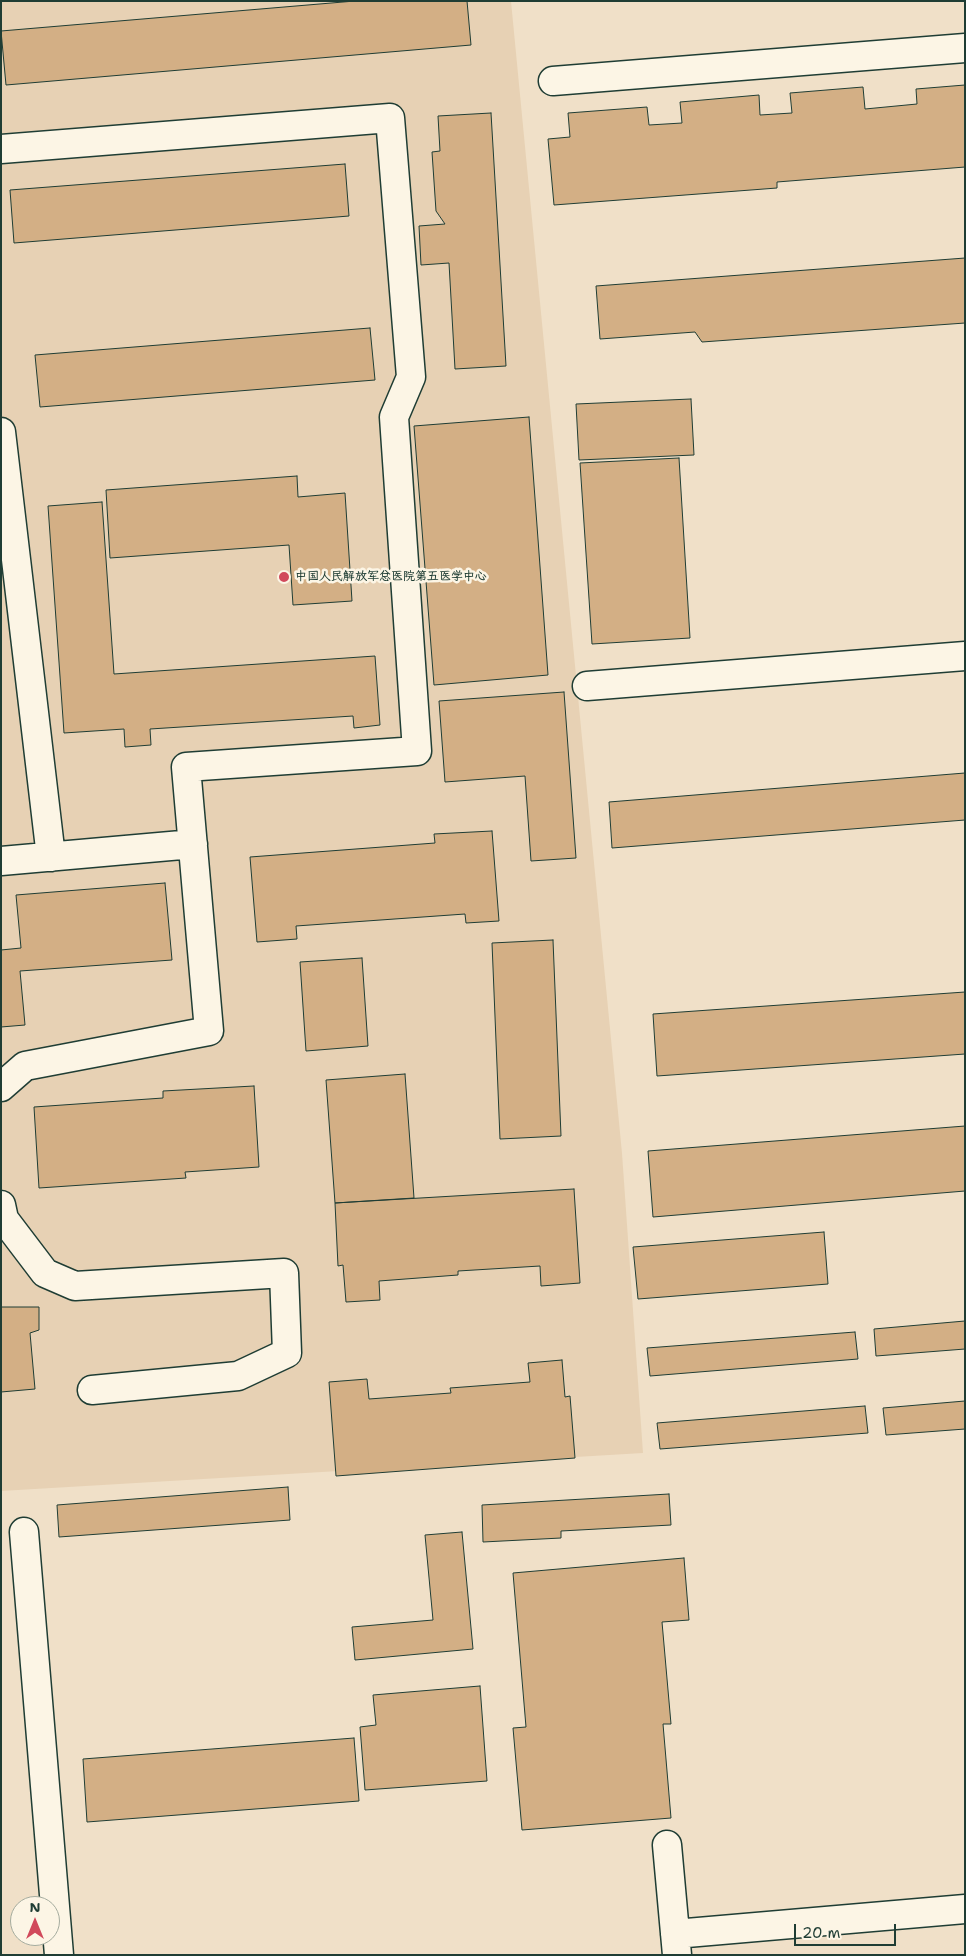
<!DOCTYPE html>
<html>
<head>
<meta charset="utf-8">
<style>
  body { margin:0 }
  #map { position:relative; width:966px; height:1956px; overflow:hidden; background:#f0e0c8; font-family:"Shantell Sans",sans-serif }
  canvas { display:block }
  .frame { position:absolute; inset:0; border:2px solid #1f3d34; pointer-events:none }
  .north { position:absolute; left:10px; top:1896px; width:50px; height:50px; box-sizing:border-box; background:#fcf5e5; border:1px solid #a4ab9e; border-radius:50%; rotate:0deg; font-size:14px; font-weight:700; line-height:20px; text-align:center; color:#1f3d34 }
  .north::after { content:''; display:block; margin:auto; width:18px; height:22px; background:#d1495b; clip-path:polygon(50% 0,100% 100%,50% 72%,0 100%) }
  .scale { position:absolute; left:794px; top:1924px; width:102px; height:22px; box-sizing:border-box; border:2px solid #1f3d34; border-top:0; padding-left:6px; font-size:15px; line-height:18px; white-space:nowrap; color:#1f3d34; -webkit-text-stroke:4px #fcf5e5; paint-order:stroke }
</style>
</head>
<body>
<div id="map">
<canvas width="966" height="1956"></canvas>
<div class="frame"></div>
<div class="north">N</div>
<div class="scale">20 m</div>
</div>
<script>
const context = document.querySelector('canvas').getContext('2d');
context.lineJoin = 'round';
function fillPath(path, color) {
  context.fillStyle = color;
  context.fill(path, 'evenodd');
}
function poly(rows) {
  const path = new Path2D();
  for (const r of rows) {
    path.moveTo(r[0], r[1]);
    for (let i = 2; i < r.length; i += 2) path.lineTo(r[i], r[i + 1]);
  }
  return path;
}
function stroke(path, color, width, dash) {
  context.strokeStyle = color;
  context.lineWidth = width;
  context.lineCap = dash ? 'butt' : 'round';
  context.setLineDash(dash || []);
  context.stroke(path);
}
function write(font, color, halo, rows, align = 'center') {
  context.font = font + ' "Shantell Sans","LXGW WenKai TC",sans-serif';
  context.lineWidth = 5;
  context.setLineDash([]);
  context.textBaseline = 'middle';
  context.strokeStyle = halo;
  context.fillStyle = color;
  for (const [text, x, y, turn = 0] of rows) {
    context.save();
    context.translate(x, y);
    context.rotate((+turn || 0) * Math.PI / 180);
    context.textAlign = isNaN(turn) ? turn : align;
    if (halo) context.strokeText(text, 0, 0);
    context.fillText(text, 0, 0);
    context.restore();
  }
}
fillPath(poly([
  [1,1,511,1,622,1153,643,1453,1,1491]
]), '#e7d1b4');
const building = poly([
  [355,1,467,1,471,45,6,85,1,31,355,1],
  [965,85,965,167,777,182,777,188,554,205,548,139,570,137,568,113,647,107,649,125,682,123,680,102,759,95,760,115,792,113,790,93,863,87,865,109,917,104,916,89,965,85],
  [491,113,506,366,455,369,449,263,421,265,419,226,445,224,436,211,432,152,440,151,438,116,491,113],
  [345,164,349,216,14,243,10,190,345,164],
  [965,258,965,323,702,342,695,332,600,339,596,286,965,258],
  [370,328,375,380,40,407,35,355,370,328],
  [691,399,694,455,579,460,576,404,691,399],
  [529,417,548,675,434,685,414,426,529,417],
  [679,458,690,638,592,644,580,463,679,458],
  [297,476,298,497,345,493,352,601,293,605,289,545,110,558,106,490,297,476],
  [102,502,114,674,375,656,380,725,354,728,353,716,150,729,151,745,125,747,124,729,64,733,48,506,102,502],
  [564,692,576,858,531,861,525,776,445,782,439,701,564,692],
  [965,773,965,820,612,848,609,802,965,773],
  [492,831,499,921,466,923,465,914,296,926,297,939,257,942,250,857,435,843,434,834,492,831],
  [165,883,172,960,20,971,25,1025,1,1027,1,950,21,948,16,895,165,883],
  [553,940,561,1136,500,1139,492,943,553,940],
  [362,958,368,1046,306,1051,300,962,362,958],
  [965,992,965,1054,657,1076,653,1014,965,992],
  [405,1074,414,1198,335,1203,326,1080,405,1074],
  [254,1086,259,1167,185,1172,186,1178,39,1188,34,1107,163,1098,163,1091,254,1086],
  [965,1126,965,1191,653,1217,648,1151,965,1126],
  [574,1189,580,1283,541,1286,540,1266,458,1271,458,1275,379,1281,380,1300,346,1302,343,1265,338,1266,335,1203,574,1189],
  [824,1232,828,1284,638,1299,633,1247,824,1232],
  [1,1307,39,1307,39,1330,30,1333,35,1389,1,1392,1,1307],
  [965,1321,965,1349,876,1356,874,1329,965,1321],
  [855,1332,858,1359,650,1376,647,1348,855,1332],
  [562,1360,565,1397,570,1396,575,1458,336,1476,329,1382,367,1379,369,1399,451,1393,450,1388,530,1382,528,1363,562,1360],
  [965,1401,965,1429,886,1435,883,1408,965,1401],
  [865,1406,868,1433,660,1449,657,1423,865,1406],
  [288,1487,290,1520,59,1537,57,1505,288,1487],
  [669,1494,671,1525,561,1531,561,1538,483,1542,482,1505,669,1494],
  [462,1532,473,1649,355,1660,352,1627,433,1620,425,1535,462,1532],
  [684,1558,689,1620,662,1622,671,1724,663,1724,671,1818,522,1830,513,1728,526,1727,513,1573,684,1558],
  [480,1686,487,1781,365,1790,360,1727,376,1725,373,1695,480,1686],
  [354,1738,359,1801,87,1822,83,1759,354,1738]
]);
fillPath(building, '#d3af85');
stroke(building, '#1f3d34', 1);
const street = poly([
  [553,81,965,48],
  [1,149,390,118,411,377,394,417,417,751,186,767,209,1031,25,1066,1,1087],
  [1,432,51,857],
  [587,686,965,656],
  [1,861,193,844],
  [1,1205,4,1219,45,1273,75,1286,284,1273,287,1353,238,1376,92,1390],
  [24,1532,59,1955],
  [667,1845,677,1955],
  [675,1934,965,1909]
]);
stroke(street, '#1f3d34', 31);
stroke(street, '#fcf5e5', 28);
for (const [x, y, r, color] of [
  [284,577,6,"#d1495b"]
]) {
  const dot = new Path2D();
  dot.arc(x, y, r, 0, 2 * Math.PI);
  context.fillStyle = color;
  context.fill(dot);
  stroke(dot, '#fcf5e5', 2);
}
write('bold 12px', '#1f3d34', '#fcf5e5', [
  ["中国人民解放军总医院第五医学中心",295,577]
], 'left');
</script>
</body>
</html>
